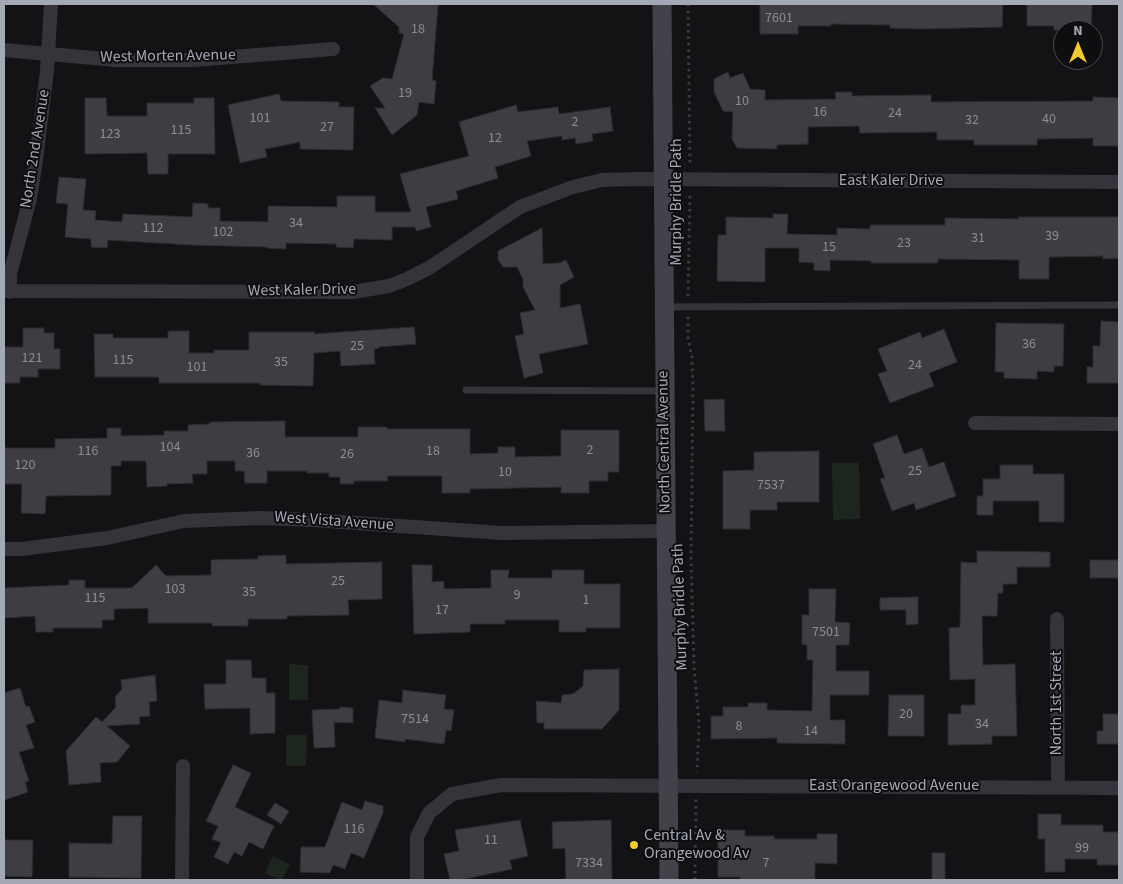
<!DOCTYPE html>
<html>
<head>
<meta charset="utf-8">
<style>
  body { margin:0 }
  #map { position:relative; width:1123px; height:884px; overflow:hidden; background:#131315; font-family:"Source Sans 3",sans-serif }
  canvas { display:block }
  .frame { position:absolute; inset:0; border:5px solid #a5a8b5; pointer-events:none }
  .north { position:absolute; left:1053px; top:20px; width:50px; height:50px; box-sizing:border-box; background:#0e0e10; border:1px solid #4a4c52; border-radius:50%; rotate:0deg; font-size:14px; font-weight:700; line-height:20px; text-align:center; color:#a5a8b5 }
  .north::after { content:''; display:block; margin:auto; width:18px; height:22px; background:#f1ca2f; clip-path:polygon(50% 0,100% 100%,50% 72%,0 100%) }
</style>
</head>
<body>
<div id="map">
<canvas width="1123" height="884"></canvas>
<div class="frame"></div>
<div class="north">N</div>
</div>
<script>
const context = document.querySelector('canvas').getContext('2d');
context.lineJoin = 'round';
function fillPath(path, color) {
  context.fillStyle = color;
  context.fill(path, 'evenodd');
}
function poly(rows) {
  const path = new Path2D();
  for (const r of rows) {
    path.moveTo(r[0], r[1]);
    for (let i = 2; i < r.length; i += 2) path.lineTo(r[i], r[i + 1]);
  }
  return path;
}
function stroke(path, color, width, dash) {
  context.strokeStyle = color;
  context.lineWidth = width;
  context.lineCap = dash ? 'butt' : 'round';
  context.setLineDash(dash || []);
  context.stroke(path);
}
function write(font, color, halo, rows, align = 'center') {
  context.font = font + ' "Source Sans 3",sans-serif';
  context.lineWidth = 4;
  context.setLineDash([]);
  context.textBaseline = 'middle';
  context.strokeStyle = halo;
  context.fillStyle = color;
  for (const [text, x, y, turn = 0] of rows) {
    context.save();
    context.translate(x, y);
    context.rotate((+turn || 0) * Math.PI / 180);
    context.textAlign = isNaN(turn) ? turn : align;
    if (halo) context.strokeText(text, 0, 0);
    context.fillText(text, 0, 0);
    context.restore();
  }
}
fillPath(poly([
  [832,463,859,463,860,519,833,520],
  [289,664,308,665,308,700,289,700],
  [286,735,307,735,306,766,286,766],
  [273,856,290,865,282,880,279,880,265,873]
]), '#1d251f');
const building = poly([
  [373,4,438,5,432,80,436,81,434,104,419,102,417,115,392,135,375,108,385,108,370,86,383,78,392,79,404,34,399,33,399,27,373,4],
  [760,4,1003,4,1002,27,921,29,890,28,890,25,831,24,831,26,798,26,798,34,760,34,760,4],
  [1027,4,1092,4,1091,30,1054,30,1054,26,1027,26,1027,4],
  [728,72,730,78,743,73,750,89,765,90,765,100,836,99,835,92,852,92,852,96,931,95,931,102,1093,101,1093,97,1119,98,1119,146,1093,146,1093,138,1037,139,1037,145,974,145,974,140,937,140,937,132,860,133,859,126,808,127,808,144,777,145,777,149,737,148,732,139,733,112,723,111,714,92,714,79,728,72],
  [279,94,281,101,339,102,339,107,354,107,353,150,300,149,300,142,265,149,267,157,240,163,228,105,279,94],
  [85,98,106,98,107,116,147,116,147,103,194,103,194,98,214,98,215,154,168,154,168,174,148,174,147,153,85,154,85,98],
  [516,105,518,112,558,107,559,114,610,107,613,131,592,134,593,141,576,144,575,138,562,140,562,136,527,141,531,156,495,167,498,178,456,191,458,199,426,207,431,227,416,231,415,227,392,227,392,240,354,239,353,248,336,247,337,244,286,243,286,249,267,248,267,247,192,245,108,240,107,248,91,247,91,239,65,237,68,204,56,203,59,177,86,179,83,210,96,211,95,220,122,222,123,214,192,217,193,203,208,204,208,208,220,208,220,221,268,222,268,206,337,207,337,196,375,196,375,212,411,212,400,174,469,156,459,122,516,105],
  [773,214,788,214,787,234,837,235,837,228,870,229,870,225,945,225,945,218,1018,219,1018,217,1119,217,1119,258,1103,259,1103,256,1049,257,1049,279,1019,279,1019,260,938,259,938,263,871,263,871,261,830,260,830,271,814,270,814,263,799,262,799,248,765,248,765,282,717,281,718,235,726,235,726,217,773,218,773,214],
  [542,228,543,264,560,263,566,260,574,277,560,285,560,308,580,304,588,344,539,354,543,373,524,378,515,336,524,334,520,313,535,310,523,287,523,279,517,267,503,267,498,259,498,251,542,228],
  [1101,321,1119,322,1119,383,1087,383,1087,367,1093,367,1093,346,1100,346,1101,321],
  [996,323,1064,324,1063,366,1054,366,1054,372,1037,371,1037,379,1004,378,1004,372,995,372,996,323],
  [414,327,416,344,379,347,379,348,374,349,375,364,341,366,340,351,314,353,313,386,260,385,260,383,159,383,159,377,95,377,94,334,113,334,113,338,168,338,168,331,189,331,189,353,214,353,214,350,249,350,249,332,314,332,314,334,414,327],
  [23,328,44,328,44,333,54,333,54,349,60,349,60,369,38,369,38,377,20,377,20,383,4,383,4,347,23,347,23,328],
  [944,329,957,362,929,373,934,386,890,403,878,374,887,371,878,349,920,332,922,338,944,329],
  [724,399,725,431,705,431,704,400,724,399],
  [285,421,285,437,358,437,358,427,387,427,387,429,470,429,470,454,498,453,498,447,515,447,515,457,561,456,561,430,619,430,619,472,608,472,608,481,589,481,589,493,561,493,561,487,470,489,470,493,442,493,442,476,387,476,388,481,354,481,354,484,340,484,340,477,329,477,329,473,307,473,307,471,267,471,267,483,245,483,244,471,235,471,235,461,207,461,207,474,192,474,193,483,167,484,167,486,147,487,146,461,121,461,121,466,111,466,111,495,46,496,45,514,21,513,22,484,4,484,4,448,55,448,55,439,107,438,107,428,121,428,121,436,164,435,164,431,188,431,188,425,210,424,210,422,285,421],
  [897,435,904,454,922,448,929,467,944,462,956,496,916,510,914,503,892,511,880,479,885,478,873,444,897,435],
  [819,451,819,502,777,502,777,510,750,510,750,529,723,529,723,471,754,470,754,452,819,451],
  [1000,465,1033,465,1033,474,1064,474,1064,522,1039,522,1039,501,993,501,993,515,977,515,977,496,983,496,983,479,1000,479,1000,465],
  [977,551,1050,552,1050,567,1017,567,1017,584,1003,584,1003,593,998,593,997,616,982,616,983,665,1015,664,1017,736,992,736,992,744,948,745,948,714,961,714,961,705,975,705,975,679,950,680,949,628,960,627,961,562,977,563,977,551],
  [286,555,286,564,382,562,382,599,348,600,349,615,287,616,287,619,248,619,248,626,212,626,212,623,148,623,148,608,114,609,114,620,102,620,102,628,53,628,53,632,36,632,35,616,4,618,4,588,69,585,69,580,85,580,85,588,132,588,156,565,166,576,211,575,211,560,258,559,258,556,286,555],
  [1090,560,1119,560,1119,578,1090,578,1090,560],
  [412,565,432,565,432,582,444,581,444,589,491,588,491,570,509,570,508,578,552,578,552,570,584,570,584,584,620,584,620,628,586,628,586,632,559,632,559,620,505,620,505,624,470,624,470,632,414,634,412,565],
  [809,589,836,589,835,622,850,623,849,645,836,645,836,671,869,671,869,695,830,695,830,720,845,720,845,744,777,743,777,738,711,739,711,716,723,716,723,707,748,707,748,703,767,703,767,710,812,711,813,660,807,660,807,645,802,644,802,615,809,615,809,589],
  [918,597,918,624,906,625,906,610,880,610,880,598,918,597],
  [226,660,251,660,252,678,266,678,266,693,275,693,275,733,250,734,250,708,205,709,204,684,226,684,226,660],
  [619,669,619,710,602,729,544,729,544,723,537,723,536,701,561,703,562,695,573,694,583,686,584,670,619,669],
  [155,675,157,701,149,702,150,716,139,717,140,724,107,726,130,746,117,762,100,763,101,782,69,785,66,751,96,717,102,722,116,707,115,697,122,689,121,680,155,675],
  [20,688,26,707,29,706,35,722,26,725,34,748,19,752,29,781,25,782,28,792,4,800,4,693,20,688],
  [403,690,446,695,444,709,454,710,451,731,446,730,444,744,405,739,405,742,375,738,379,700,402,703,403,690],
  [889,695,924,695,924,736,888,736,889,695],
  [340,707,353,708,353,723,334,722,335,747,314,748,312,710,340,709,340,707],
  [1103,714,1119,714,1119,744,1097,744,1097,731,1103,731,1103,714],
  [233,765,251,773,235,807,274,826,263,849,249,842,242,856,234,852,228,864,214,857,221,843,212,839,218,826,206,821,233,765],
  [365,801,383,806,383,813,364,858,351,853,345,869,333,865,330,873,300,872,301,847,325,847,342,802,362,810,365,801],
  [275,803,289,811,281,824,267,815,275,803],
  [1038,814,1061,814,1061,825,1103,825,1103,832,1119,832,1119,865,1097,865,1097,859,1065,859,1065,872,1045,872,1045,839,1038,839,1038,814],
  [113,816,142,816,141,878,69,877,69,843,112,844,113,816],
  [520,820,528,856,510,860,512,869,460,880,450,880,444,854,459,851,455,830,520,820],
  [611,820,612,880,566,880,565,848,553,849,552,822,611,820],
  [718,830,745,830,745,836,774,836,774,839,817,839,817,834,837,834,837,864,815,863,815,880,740,880,740,877,718,877,718,830],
  [4,840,33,840,32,877,4,876,4,840],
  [932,853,945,853,945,880,932,880,932,853]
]);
fillPath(building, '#3e3d42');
stroke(building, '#2e2d31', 1);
stroke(poly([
  [688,4,690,166],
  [688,296,690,192],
  [688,317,688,338,692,358,693,388,691,559,694,667,699,723,697,772],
  [695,880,696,798]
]), '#3a3b41', 3, [2.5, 4]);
stroke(poly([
  [666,307,1119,305],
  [466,390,664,391]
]), '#34343a', 7);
stroke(poly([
  [4,50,116,60,194,60,333,49],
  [4,291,353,292,389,286,407,279,429,268,520,207,573,187,602,180,639,179,1119,182],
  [10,292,10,274,30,199,36,160,47,71,51,4],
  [975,423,1119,424],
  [4,549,22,549,107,538,184,521,260,518,312,520,502,533,666,531],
  [1057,619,1058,787],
  [182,880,183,766],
  [417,880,417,837,429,813,452,794,501,785,1119,788]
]), '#34343a', 14);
stroke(poly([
  [662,4,669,880]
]), '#42434a', 19);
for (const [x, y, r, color] of [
  [634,845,5,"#f1ca2f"]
]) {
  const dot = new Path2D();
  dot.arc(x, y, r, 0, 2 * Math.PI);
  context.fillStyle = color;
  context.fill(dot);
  stroke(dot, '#0e0e10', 2);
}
write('14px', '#8b8d98', null, [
  ["7601",779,19],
  ["18",418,30],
  ["19",405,94],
  ["10",742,102],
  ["16",820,113],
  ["24",895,114],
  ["101",260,119],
  ["40",1049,120],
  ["32",972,121],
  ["2",575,123],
  ["27",327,128],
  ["115",181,131],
  ["123",110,135],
  ["12",495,139],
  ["34",296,224],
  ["112",153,229],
  ["102",223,233],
  ["39",1052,237],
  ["31",978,239],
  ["23",904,244],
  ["15",829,248],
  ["36",1029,345],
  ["25",357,347],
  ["121",32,359],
  ["115",123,361],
  ["35",281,363],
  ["24",915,366],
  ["101",197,368],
  ["104",170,448],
  ["2",590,451],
  ["116",88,452],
  ["18",433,452],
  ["36",253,454],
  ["26",347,455],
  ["120",25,466],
  ["25",915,472],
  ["10",505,473],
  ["7537",771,486],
  ["25",338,582],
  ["103",175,590],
  ["35",249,593],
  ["9",517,596],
  ["115",95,599],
  ["1",586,601],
  ["17",442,611],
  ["7501",826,633],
  ["20",906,715],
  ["7514",415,720],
  ["34",982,725],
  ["8",739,727],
  ["14",811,732],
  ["116",354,830],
  ["11",491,841],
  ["99",1082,849],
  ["7334",589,864],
  ["7",766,864]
]);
write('16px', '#a5a8b5', '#0e0e10', [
  ["West Morten Avenue",168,57,-1],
  ["North 2nd Avenue",36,149,-81],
  ["East Kaler Drive",891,181],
  ["Murphy Bridle Path",677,202,-90],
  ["West Kaler Drive",302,291,-1],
  ["North Central Avenue",665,442,-91],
  ["West Vista Avenue",334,522,4],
  ["Murphy Bridle Path",681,607,-92],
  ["North 1st Street",1057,703,-90],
  ["East Orangewood Avenue",894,786]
]);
write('16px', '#a5a8b5', '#0e0e10', [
  ["Central Av &",644,836],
  ["Orangewood Av",644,854]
], 'left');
</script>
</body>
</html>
